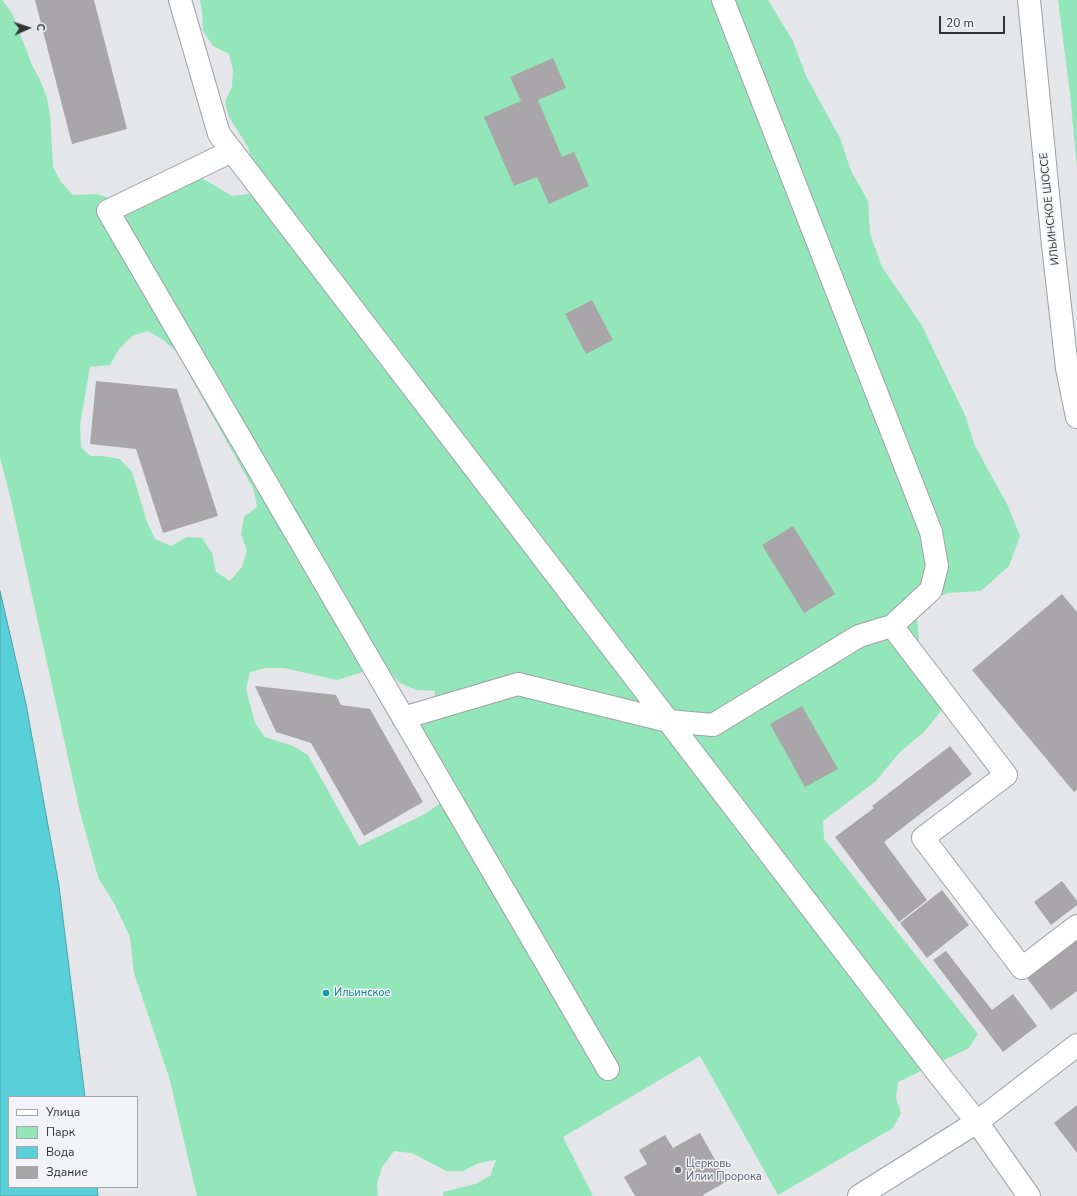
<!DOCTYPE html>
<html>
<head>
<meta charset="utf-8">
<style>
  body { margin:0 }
  #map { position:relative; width:1077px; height:1196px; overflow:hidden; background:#e4e6e9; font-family:"Nunito Sans",sans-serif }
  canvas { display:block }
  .legend { position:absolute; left:8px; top:1096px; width:130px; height:92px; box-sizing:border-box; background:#f1f3f6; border:1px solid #a5a6a8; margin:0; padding:5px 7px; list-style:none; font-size:12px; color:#323334 }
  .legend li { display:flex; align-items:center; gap:8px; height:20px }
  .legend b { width:20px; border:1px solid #a5a6a8 }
  .north { position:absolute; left:8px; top:8px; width:40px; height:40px; -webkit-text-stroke:3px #f1f3f6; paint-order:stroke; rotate:87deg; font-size:11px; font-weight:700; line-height:16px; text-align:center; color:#323334 }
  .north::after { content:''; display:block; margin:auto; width:14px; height:18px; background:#323334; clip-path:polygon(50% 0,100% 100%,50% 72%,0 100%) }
  .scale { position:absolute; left:939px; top:16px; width:66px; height:18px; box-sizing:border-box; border:2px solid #323334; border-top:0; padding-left:5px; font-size:12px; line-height:14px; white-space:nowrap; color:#323334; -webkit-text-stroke:3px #f1f3f6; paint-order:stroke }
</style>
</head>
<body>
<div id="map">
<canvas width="1077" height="1196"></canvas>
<ul class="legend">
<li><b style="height:5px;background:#fff"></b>Улица</li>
<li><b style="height:11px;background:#93e5ba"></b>Парк</li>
<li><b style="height:11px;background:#59d0d9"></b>Вода</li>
<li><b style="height:11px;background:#a8a6a9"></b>Здание</li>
</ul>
<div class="north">С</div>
<div class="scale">20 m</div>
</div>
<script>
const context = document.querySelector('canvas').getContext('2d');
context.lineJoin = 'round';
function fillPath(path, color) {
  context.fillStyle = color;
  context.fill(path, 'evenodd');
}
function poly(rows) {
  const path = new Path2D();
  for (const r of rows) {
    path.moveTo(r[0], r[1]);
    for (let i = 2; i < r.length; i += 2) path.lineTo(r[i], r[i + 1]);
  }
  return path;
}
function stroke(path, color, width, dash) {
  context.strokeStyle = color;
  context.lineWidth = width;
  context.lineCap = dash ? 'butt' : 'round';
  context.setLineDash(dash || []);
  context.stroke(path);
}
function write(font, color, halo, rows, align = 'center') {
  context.font = font + ' "Nunito Sans",sans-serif';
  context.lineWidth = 3;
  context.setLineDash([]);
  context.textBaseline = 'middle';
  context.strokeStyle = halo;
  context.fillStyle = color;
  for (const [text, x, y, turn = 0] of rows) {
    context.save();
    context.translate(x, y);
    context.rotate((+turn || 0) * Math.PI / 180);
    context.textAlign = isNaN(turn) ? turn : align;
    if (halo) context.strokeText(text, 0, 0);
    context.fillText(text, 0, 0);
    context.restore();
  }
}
fillPath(poly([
  [0,0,2,0,12,13,32,65,40,80,47,98,50,115,53,167,61,182,73,195,97,194,128,205,185,175,202,178,232,196,249,194,256,181,248,147,229,117,225,102,232,87,233,70,229,54,213,46,203,31,202,12,200,0,768,0,793,41,806,76,840,138,851,171,868,201,870,234,882,267,921,324,965,415,975,446,1008,506,1020,536,1009,566,981,591,948,593,916,606,919,641,945,706,924,732,899,753,876,781,823,821,824,839,978,1034,969,1048,898,1082,896,1098,901,1113,893,1128,778,1195,700,1056,563,1137,593,1196,443,1196,443,1192,475,1184,490,1176,496,1160,479,1163,463,1171,446,1171,412,1153,394,1151,382,1167,377,1184,378,1196,197,1196,169,1077,134,973,130,937,115,905,98,877,80,812,10,496,0,458],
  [148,331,163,340,176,351,254,490,257,507,244,517,241,534,247,550,242,567,230,581,216,572,212,553,202,538,187,537,171,546,155,539,147,522,132,472,120,459,102,456,90,456,81,447,80,425,90,367,110,365,119,349,132,336],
  [266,668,284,668,337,680,372,669,388,670,400,683,416,690,435,691,434,707,422,719,422,738,442,787,439,804,425,814,359,846,308,755,293,746,265,737,255,723,246,689,250,672],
  [1058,0,1077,0,1077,168,1070,94]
]), '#93e5ba');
const water = poly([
  [0,591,26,704,59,886,85,1097,9,1097,9,1187,97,1187,98,1196,0,1196,0,591]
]);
fillPath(water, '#59d0d9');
stroke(water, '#4da1a8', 1);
fillPath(poly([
  [35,0,94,0,127,129,72,144],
  [553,58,566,88,538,100,562,157,574,152,589,186,549,204,537,177,514,186,484,117,521,101,510,77],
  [592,300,613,340,586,354,565,314],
  [96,381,177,389,218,516,163,533,136,449,90,444],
  [793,526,835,594,804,613,762,545],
  [1062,594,1077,612,1077,790,1074,792,972,670],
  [255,686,336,695,341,705,370,709,423,802,364,836,311,743,276,732],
  [802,706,838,769,805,787,770,724],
  [950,746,972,774,884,842,927,900,899,922,835,837,874,808,872,806],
  [1062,881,1077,901,1077,905,1051,925,1034,902],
  [942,890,969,925,927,958,900,923],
  [1077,937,1077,991,1051,1010,1027,978],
  [946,951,992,1010,1013,994,1037,1026,1003,1052,933,960],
  [1077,1105,1077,1153,1054,1123],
  [700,1133,727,1181,703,1195,704,1196,635,1196,624,1177,647,1164,639,1150,665,1135,673,1148]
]), '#a8a6a9');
const minor = poly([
  [180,0,219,134,940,1076,977,1122],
  [723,0,931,532,937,566,931,590,892,626],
  [232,151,108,211,608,1069],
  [403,718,518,684,668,721,713,725,859,636,892,626,1006,775,923,838,1022,968,1077,926]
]);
const major = poly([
  [1029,0,1053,245,1067,368,1077,417],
  [977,1122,1029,1196],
  [859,1196,977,1122,1077,1045]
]);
stroke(minor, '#9ea0a3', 24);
stroke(major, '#9ea0a3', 24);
stroke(minor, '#fff', 22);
stroke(major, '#fff', 22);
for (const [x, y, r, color] of [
  [326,993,4,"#0f9aa8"],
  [678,1170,4,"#6b7280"]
]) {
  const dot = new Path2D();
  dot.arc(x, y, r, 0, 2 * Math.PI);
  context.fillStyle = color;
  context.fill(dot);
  stroke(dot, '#f1f3f6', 1.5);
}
write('11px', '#323334', '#f1f3f6', [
  ["ИЛЬИНСКОЕ ШОССЕ",1050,209,-96]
]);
write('11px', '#0d838f', '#f1f3f6', [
  ["Ильинское",334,993]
], 'left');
write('11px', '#5b616d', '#f1f3f6', [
  ["Церковь",686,1164],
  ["Илии Пророка",686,1177]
], 'left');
</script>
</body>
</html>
